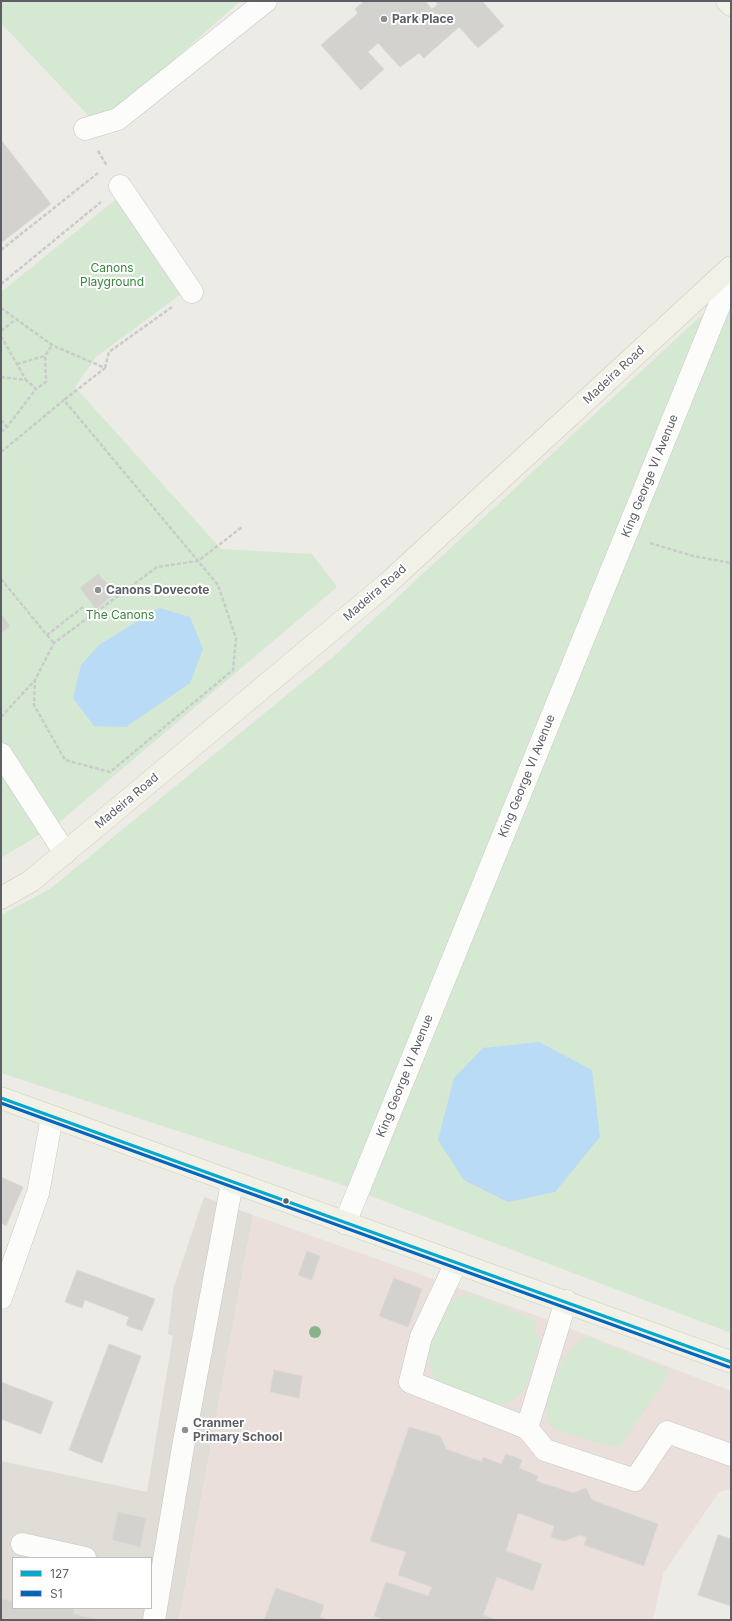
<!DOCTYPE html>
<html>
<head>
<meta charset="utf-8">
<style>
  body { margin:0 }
  #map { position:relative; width:732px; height:1621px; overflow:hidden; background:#ecebe6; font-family:Inter,sans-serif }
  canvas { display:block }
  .frame { position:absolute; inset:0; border:2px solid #5c5f64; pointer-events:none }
  .legend { position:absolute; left:12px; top:1557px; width:140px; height:52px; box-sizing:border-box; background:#fff; border:1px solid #bebfc1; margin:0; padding:5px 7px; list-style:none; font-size:12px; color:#5c5f64 }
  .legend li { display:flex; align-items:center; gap:8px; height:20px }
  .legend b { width:20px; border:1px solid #bebfc1 }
</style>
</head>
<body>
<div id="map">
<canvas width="732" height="1621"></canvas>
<div class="frame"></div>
<ul class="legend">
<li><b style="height:5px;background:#00a9ce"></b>127</li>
<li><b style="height:5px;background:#0065bd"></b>S1</li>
</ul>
</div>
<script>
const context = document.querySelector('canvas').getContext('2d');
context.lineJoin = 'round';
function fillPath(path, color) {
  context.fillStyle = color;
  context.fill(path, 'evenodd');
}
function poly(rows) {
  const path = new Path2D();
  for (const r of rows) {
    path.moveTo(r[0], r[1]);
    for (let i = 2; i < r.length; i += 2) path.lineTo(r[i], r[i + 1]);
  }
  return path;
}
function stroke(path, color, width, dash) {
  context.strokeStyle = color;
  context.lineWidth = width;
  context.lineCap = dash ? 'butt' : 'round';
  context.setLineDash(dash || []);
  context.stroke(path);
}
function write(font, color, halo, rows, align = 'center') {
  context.font = font + ' Inter,sans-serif';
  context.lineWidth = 4;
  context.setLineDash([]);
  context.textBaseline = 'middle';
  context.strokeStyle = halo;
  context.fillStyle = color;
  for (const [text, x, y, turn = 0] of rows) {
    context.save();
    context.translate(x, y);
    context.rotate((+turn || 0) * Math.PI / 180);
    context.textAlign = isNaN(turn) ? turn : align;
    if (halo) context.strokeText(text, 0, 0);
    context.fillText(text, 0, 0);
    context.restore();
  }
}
fillPath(poly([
  [204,1197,253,1215,179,1620,1,1620,1,1461,147,1492,173,1336,168,1334,173,1290],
  [13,1558,151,1558,151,1608,13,1608]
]), '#dfddd6');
fillPath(poly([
  [253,1215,543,1318,731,1391,731,1489,719,1492,663,1574,653,1620,179,1620]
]), '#ebdfdb');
fillPath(poly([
  [1,1,240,1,99,127,1,23],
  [125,192,189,288,96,357,75,387,221,549,312,554,337,587,57,824,1,858,1,292],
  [731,288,731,1333,334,1182,1,1073,1,915,50,889,332,658],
  [467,1293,533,1319,536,1323,536,1335,541,1339,525,1388,513,1401,505,1404,495,1404,443,1385,436,1379,429,1365,428,1350,445,1313,453,1299],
  [581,1338,590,1338,669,1370,661,1387,619,1447,595,1442,557,1430,551,1426,547,1419,547,1401,560,1365]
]), '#d4e8d2');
fillPath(poly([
  [159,608,190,617,203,649,190,683,126,727,94,726,73,698,81,665,99,645],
  [539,1042,592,1070,600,1137,555,1192,508,1202,464,1180,438,1140,454,1078,483,1048]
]), '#badbf5');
const building = poly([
  [364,1,425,1,432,9,438,4,435,1,482,1,504,26,478,48,459,27,424,58,419,53,400,67,378,43,368,52,384,69,361,90,321,45,358,13,355,9,364,1],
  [1,140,51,204,1,243,1,140],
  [98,574,116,592,96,609,80,588,98,574],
  [1,614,10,626,1,633,1,614],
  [1,1177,23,1187,6,1226,1,1223,1,1177],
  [307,1251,320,1256,312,1280,298,1275,307,1251],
  [77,1270,155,1299,142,1331,126,1325,129,1317,85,1300,82,1308,65,1302,77,1270],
  [394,1278,422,1289,408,1327,379,1316,394,1278],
  [109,1344,141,1356,102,1463,69,1450,109,1344],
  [274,1370,302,1376,299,1398,270,1392,274,1370],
  [1,1382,53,1402,41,1434,1,1419,1,1382],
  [409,1427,440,1436,446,1449,482,1462,483,1457,501,1464,506,1454,522,1460,519,1468,538,1476,536,1481,573,1493,586,1488,592,1500,658,1524,644,1566,584,1545,587,1537,580,1535,564,1541,551,1537,554,1526,518,1513,506,1551,542,1564,533,1591,497,1577,483,1615,497,1620,385,1620,374,1616,386,1582,428,1596,432,1587,398,1575,406,1552,370,1541,409,1427],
  [118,1512,146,1518,140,1547,112,1540,118,1512],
  [718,1535,731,1539,731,1606,698,1595,718,1535],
  [276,1588,324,1605,320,1617,329,1620,264,1620,276,1588],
  [1,1599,13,1601,13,1608,74,1608,73,1614,101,1620,1,1620,1,1599]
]);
fillPath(building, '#d3d2cf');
stroke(building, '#dbd9d5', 1);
const minor = poly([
  [85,129,118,119,266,1],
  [120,186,192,292],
  [1,754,65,853],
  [345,1223,731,277],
  [456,1263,421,1337,410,1382,527,1428,566,1301],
  [1,1298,38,1193,52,1117],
  [527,1428,545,1450,635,1480,667,1432,731,1455],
  [22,1544,85,1558],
  [154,1620,183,1447,232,1183]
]);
const major = poly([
  [727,1,731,5],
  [1,898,31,881,388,583,731,267],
  [1,1098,731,1362]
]);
stroke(minor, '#c7c7c7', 23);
stroke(major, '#d3ccb4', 23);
stroke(poly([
  [98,151,107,166],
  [1,250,98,173],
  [1,284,101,202],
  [1,308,52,345,105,368,64,400],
  [1,331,15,320],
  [1,336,26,380],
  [17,364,45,356],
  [105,368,109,352,172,307],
  [1,377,26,380,36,389,46,382,45,356,52,345],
  [1,420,7,427],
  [1,432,7,427,36,389],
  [1,452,64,400,198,561,242,527],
  [650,543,693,556,731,563],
  [1,579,47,635,83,607],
  [47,635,54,643],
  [1,717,35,680,54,643,157,567,198,561,218,585,236,638,233,670,110,772,65,760,34,705,35,680]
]), '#c9ccca', 2.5, [4, 2]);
stroke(minor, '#fcfcfb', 22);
stroke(major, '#f2f1e8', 22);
stroke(poly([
  [1,1098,731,1362]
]), '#00a9ce', 3);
stroke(poly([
  [1,1103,729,1367]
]), '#0065bd', 3);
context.fillStyle = '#89b38a';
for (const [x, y] of [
  [315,1332]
]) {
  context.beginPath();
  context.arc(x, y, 6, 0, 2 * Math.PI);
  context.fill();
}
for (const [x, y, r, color] of [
  [384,19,4,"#8e9092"],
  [98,590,4,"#8e9092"],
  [286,1201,3.5,"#5c5f64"],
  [185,1430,4,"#8e9092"]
]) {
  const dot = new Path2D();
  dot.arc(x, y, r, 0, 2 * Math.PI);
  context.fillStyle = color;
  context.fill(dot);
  stroke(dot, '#fff', 1.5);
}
write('bold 12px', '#5c5f64', '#fff', [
  ["Park Place",392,19],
  ["Canons Dovecote",106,590],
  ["Cranmer",193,1423],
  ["Primary School",193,1437]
], 'left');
write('12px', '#38863e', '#fff', [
  ["Canons",112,268],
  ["Playground",112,282],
  ["The Canons",120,615]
]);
write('12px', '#5c5f64', '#fff', [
  ["Madeira Road",614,375,-43],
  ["King George VI Avenue",650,476,-68],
  ["Madeira Road",375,593,-41],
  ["King George VI Avenue",527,776,-68],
  ["Madeira Road",127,801,-40],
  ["King George VI Avenue",405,1076,-68]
]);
</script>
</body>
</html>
